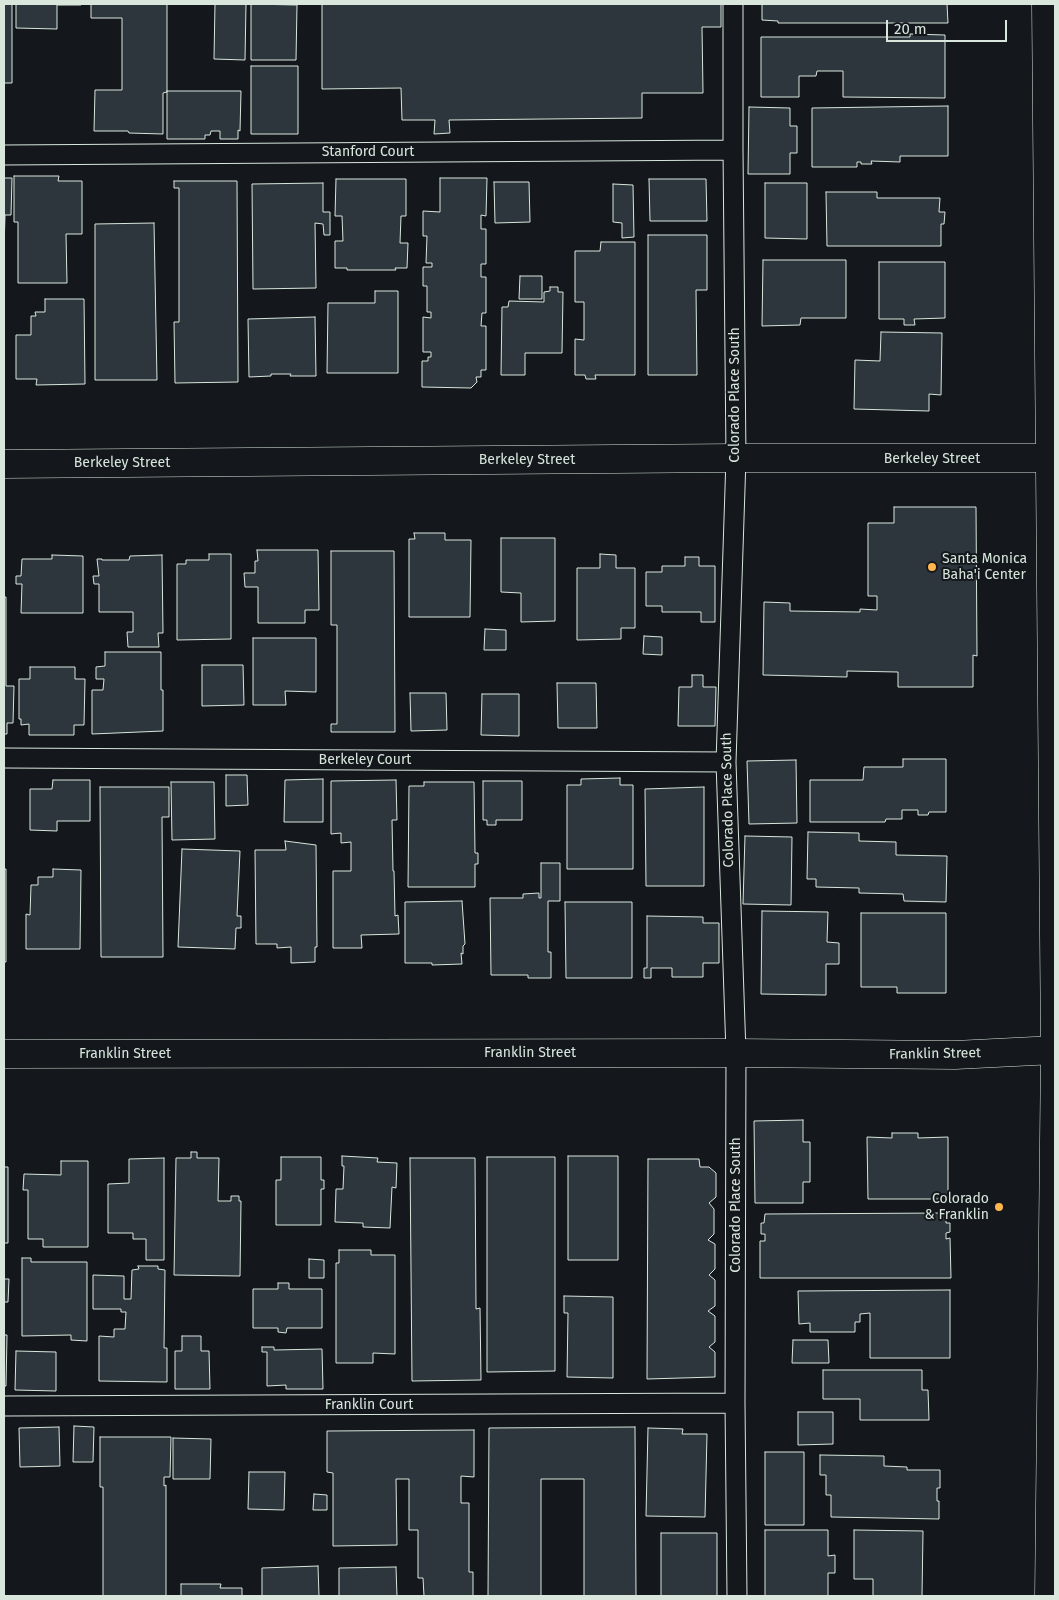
<!DOCTYPE html>
<html>
<head>
<meta charset="utf-8">
<style>
  body { margin:0 }
  #map { position:relative; width:1059px; height:1600px; overflow:hidden; background:#14181c; font-family:"Fira Sans",sans-serif }
  canvas { display:block }
  .frame { position:absolute; inset:0; border:5px solid #d8e6dc; pointer-events:none }
  .scale { position:absolute; left:886px; top:20px; width:121px; height:22px; box-sizing:border-box; border:2px solid #d8e6dc; border-top:0; padding-left:6px; font-size:15px; line-height:18px; white-space:nowrap; color:#d8e6dc; -webkit-text-stroke:4px #14181c; paint-order:stroke }
</style>
</head>
<body>
<div id="map">
<canvas width="1059" height="1600"></canvas>
<div class="frame"></div>
<div class="scale">20 m</div>
</div>
<script>
const context = document.querySelector('canvas').getContext('2d');
context.lineJoin = 'round';
function fillPath(path, color) {
  context.fillStyle = color;
  context.fill(path, 'evenodd');
}
function poly(rows) {
  const path = new Path2D();
  for (const r of rows) {
    path.moveTo(r[0], r[1]);
    for (let i = 2; i < r.length; i += 2) path.lineTo(r[i], r[i + 1]);
  }
  return path;
}
function stroke(path, color, width, dash) {
  context.strokeStyle = color;
  context.lineWidth = width;
  context.lineCap = dash ? 'butt' : 'round';
  context.setLineDash(dash || []);
  context.stroke(path);
}
function write(font, color, halo, rows, align = 'center') {
  context.font = font + ' "Fira Sans",sans-serif';
  context.lineWidth = 4;
  context.setLineDash([]);
  context.textBaseline = 'middle';
  context.strokeStyle = halo;
  context.fillStyle = color;
  for (const [text, x, y, turn = 0] of rows) {
    context.save();
    context.translate(x, y);
    context.rotate((+turn || 0) * Math.PI / 180);
    context.textAlign = isNaN(turn) ? turn : align;
    if (halo) context.strokeText(text, 0, 0);
    context.fillText(text, 0, 0);
    context.restore();
  }
}
const building = poly([
  [4,4,12,4,12,83,4,83,4,4],
  [16,4,81,4,81,5,57,5,57,29,16,28,16,4],
  [91,4,167,4,167,92,163,93,163,134,129,133,128,131,94,131,95,90,122,90,122,18,91,18,91,4],
  [215,4,246,4,245,60,214,59,215,4],
  [251,4,297,5,296,60,251,60,251,4],
  [322,4,721,4,721,27,702,27,703,93,642,93,642,118,449,120,450,133,434,134,435,120,402,120,401,88,322,89,322,4],
  [762,4,947,4,948,23,778,23,778,21,762,20,762,4],
  [910,34,945,35,945,98,843,97,843,71,817,71,816,76,799,76,799,97,761,97,761,37,910,37,910,34],
  [251,66,298,66,298,134,251,134,251,66],
  [167,91,241,91,240,131,238,130,238,139,220,139,220,131,211,131,210,135,205,135,205,139,167,139,167,91],
  [948,106,948,156,900,156,900,162,871,161,872,164,861,164,861,162,857,162,857,167,812,167,812,108,948,106],
  [749,107,790,108,790,126,797,126,797,153,790,153,790,174,748,174,749,107],
  [14,176,59,176,58,181,82,181,82,234,66,234,67,283,18,283,18,222,14,222,14,176],
  [4,178,12,178,11,215,5,215,4,250,4,178],
  [440,178,487,178,486,216,481,215,481,229,486,229,486,264,481,264,481,277,486,277,486,313,482,313,481,326,486,326,486,370,481,370,481,377,476,377,477,382,471,388,422,387,422,361,428,361,428,357,431,357,431,352,423,352,423,317,431,318,431,312,427,312,427,286,423,286,423,267,432,267,432,263,426,263,427,236,423,236,423,211,440,212,440,178],
  [336,179,406,179,406,216,401,216,400,243,408,243,407,268,395,268,396,270,347,270,347,268,335,268,335,241,343,241,342,216,335,216,336,179],
  [649,179,706,179,707,221,650,221,649,179],
  [174,181,237,181,238,382,175,383,174,322,179,322,179,188,174,188,174,181],
  [494,182,529,182,530,222,495,223,494,182],
  [323,183,323,212,330,212,330,235,324,235,323,224,315,223,316,288,253,289,252,184,323,183],
  [765,183,807,183,807,239,765,238,765,183],
  [613,184,633,185,634,237,622,238,622,223,613,222,613,184],
  [826,192,877,192,877,198,940,198,939,212,945,212,944,224,941,224,941,246,827,246,826,192],
  [154,223,157,380,95,380,95,224,154,223],
  [648,235,707,235,707,290,696,290,697,375,648,375,648,235],
  [601,242,635,242,635,375,595,375,596,379,586,379,585,375,575,375,575,339,584,340,584,302,575,302,575,251,600,251,601,242],
  [763,260,846,260,846,318,801,318,800,325,762,326,763,260],
  [879,262,945,262,945,318,914,319,915,325,904,325,904,319,879,319,879,262],
  [520,276,542,276,542,299,519,299,520,276],
  [550,287,558,287,558,292,563,292,562,353,525,353,525,375,501,375,502,307,508,307,509,301,544,302,544,292,550,291,550,287],
  [375,291,398,291,398,373,327,373,328,303,375,303,375,291],
  [45,299,84,299,85,384,36,385,37,379,16,379,16,335,31,335,31,316,36,316,35,312,45,312,45,299],
  [315,317,316,376,290,376,291,374,271,374,271,376,249,377,248,319,315,317],
  [881,332,942,333,941,395,929,394,929,411,854,409,855,360,880,361,881,332],
  [894,507,976,507,977,656,973,655,973,687,898,687,898,672,847,671,847,677,763,675,764,602,790,603,790,611,860,612,860,609,877,610,877,596,868,596,868,523,894,523,894,507],
  [414,533,445,533,445,540,471,540,470,617,409,617,409,539,415,539,414,533],
  [501,538,555,538,555,621,521,622,521,593,501,592,501,538],
  [257,550,318,550,319,610,305,610,305,623,258,623,258,587,245,587,244,573,255,573,255,561,258,561,257,550],
  [331,551,394,551,395,732,331,732,331,724,337,724,337,625,331,625,331,551],
  [209,554,231,554,231,639,177,640,177,564,186,564,186,560,209,560,209,554],
  [600,554,616,555,616,568,635,568,635,628,621,628,621,639,577,640,577,568,600,568,600,554],
  [52,555,83,556,83,613,21,613,22,584,16,584,16,576,21,576,22,559,52,559,52,555],
  [162,555,163,633,158,633,159,647,128,647,127,632,133,632,133,612,99,612,99,584,94,584,93,576,99,576,97,559,102,559,102,560,129,560,130,556,162,555],
  [685,557,699,557,699,566,715,566,715,622,701,622,701,612,662,612,662,606,646,606,646,572,662,572,662,566,685,566,685,557],
  [4,597,6,597,6,686,14,686,13,723,7,723,7,734,4,734,4,597],
  [485,629,506,630,506,650,484,650,485,629],
  [644,636,662,637,662,655,643,654,644,636],
  [253,638,316,638,316,692,285,691,286,705,253,705,253,638],
  [105,652,161,652,161,690,163,690,163,731,92,734,92,690,103,690,104,679,96,679,96,667,105,666,105,652],
  [202,665,243,665,244,705,202,706,202,665],
  [30,667,75,667,75,679,85,679,84,725,74,725,74,735,29,735,29,724,21,725,21,719,19,719,19,679,30,679,30,667],
  [692,675,703,675,703,687,716,687,715,726,678,726,679,687,692,687,692,675],
  [557,683,596,683,597,728,558,728,557,683],
  [410,693,446,693,447,730,411,731,410,693],
  [482,694,519,694,519,736,481,735,482,694],
  [903,759,946,759,946,812,929,812,928,815,918,815,918,810,902,810,902,819,886,819,885,822,810,822,810,780,863,780,864,767,903,767,903,759],
  [796,760,797,823,749,824,747,761,796,760],
  [226,775,247,775,248,805,226,806,226,775],
  [620,778,620,785,633,785,633,869,567,869,567,785,581,785,581,779,620,778],
  [323,779,323,822,284,822,285,780,323,779],
  [53,780,90,780,90,821,57,821,57,831,30,830,30,789,52,789,53,780],
  [396,780,397,820,392,820,393,871,394,871,395,916,398,915,399,934,361,935,362,948,333,948,333,871,351,871,351,842,341,843,341,833,331,834,331,781,396,780],
  [483,781,522,781,522,820,496,820,496,825,487,825,487,820,483,820,483,781],
  [171,782,214,782,215,839,172,840,171,782],
  [424,782,474,782,475,853,478,853,478,864,475,864,475,887,408,887,409,786,424,786,424,782],
  [100,787,169,787,169,817,162,817,163,957,101,957,100,787],
  [704,787,704,886,646,886,645,789,704,787],
  [808,832,859,833,859,841,896,842,896,855,947,856,946,902,904,901,903,894,859,893,859,888,816,887,816,879,807,879,808,832],
  [745,836,792,837,791,905,743,904,745,836],
  [285,841,316,845,317,947,315,947,315,962,291,963,291,947,277,948,277,944,256,944,255,850,286,850,285,841],
  [182,849,240,851,237,916,241,916,241,928,236,928,235,949,178,947,182,849],
  [541,863,560,863,560,901,548,901,548,952,551,952,551,978,528,978,528,975,491,975,490,898,523,898,523,894,539,893,539,898,541,898,541,863],
  [4,869,6,869,6,962,4,962,4,869],
  [53,869,81,870,80,949,26,949,26,914,30,915,31,885,38,885,38,877,53,877,53,869],
  [462,901,465,944,463,946,463,954,461,953,462,964,432,965,432,963,405,963,405,902,462,901],
  [565,902,632,902,632,978,566,978,565,902],
  [762,911,828,912,827,942,839,943,839,964,826,964,826,995,761,994,762,911],
  [861,913,946,913,946,993,897,993,897,987,861,987,861,913],
  [647,916,703,917,703,923,719,923,719,963,703,963,703,977,672,977,672,968,651,968,651,978,644,978,644,968,647,968,647,916],
  [803,1120,803,1142,810,1142,810,1182,803,1182,803,1203,755,1203,754,1121,803,1120],
  [892,1133,918,1133,918,1138,948,1137,948,1199,868,1199,867,1137,892,1138,892,1133],
  [191,1152,197,1152,197,1158,219,1158,218,1201,231,1201,231,1196,239,1196,239,1201,241,1201,240,1276,174,1275,176,1158,191,1158,191,1152],
  [342,1156,378,1158,377,1162,397,1163,396,1188,392,1187,390,1228,363,1227,363,1223,335,1222,336,1189,343,1189,344,1166,342,1166,342,1156],
  [568,1156,618,1156,618,1260,568,1260,568,1156],
  [281,1157,321,1157,321,1180,324,1180,324,1189,321,1189,321,1225,276,1225,276,1180,281,1180,281,1157],
  [487,1157,555,1157,555,1371,487,1372,487,1157],
  [164,1158,164,1260,146,1260,146,1239,133,1239,133,1233,108,1233,108,1184,129,1183,129,1159,164,1158],
  [410,1158,475,1158,476,1309,480,1308,481,1380,412,1381,410,1158],
  [648,1159,699,1159,700,1167,709,1167,716,1173,716,1197,709,1203,714,1209,714,1234,708,1240,715,1244,715,1269,709,1275,715,1280,715,1306,708,1311,715,1316,715,1342,709,1347,715,1352,715,1377,647,1379,648,1159],
  [61,1161,88,1161,88,1247,43,1247,43,1239,28,1239,28,1190,23,1190,24,1174,61,1175,61,1161],
  [4,1167,8,1167,8,1243,4,1243,4,1167],
  [946,1213,946,1223,950,1223,950,1232,946,1233,946,1239,950,1238,951,1278,760,1278,760,1241,765,1241,765,1234,761,1234,761,1223,764,1223,765,1214,946,1213],
  [339,1250,371,1250,371,1255,395,1255,395,1354,373,1353,373,1363,336,1363,336,1263,339,1263,339,1250],
  [22,1258,31,1258,31,1262,87,1262,87,1341,71,1340,71,1335,22,1336,22,1258],
  [309,1259,324,1260,324,1278,309,1278,309,1259],
  [138,1266,158,1266,158,1269,165,1270,164,1348,167,1348,167,1382,99,1381,99,1336,114,1337,114,1329,125,1329,126,1312,121,1312,121,1309,93,1309,93,1275,124,1276,124,1299,131,1299,132,1270,139,1269,138,1266],
  [4,1279,9,1279,8,1302,4,1302,4,1279],
  [278,1283,289,1283,289,1289,322,1289,322,1328,287,1328,286,1333,278,1332,278,1328,253,1328,253,1289,278,1289,278,1283],
  [950,1290,950,1358,870,1358,870,1313,860,1314,860,1322,855,1322,855,1332,810,1332,810,1323,799,1324,798,1291,950,1290],
  [564,1296,613,1297,613,1378,567,1377,568,1313,564,1313,564,1296],
  [4,1335,7,1335,6,1386,4,1386,4,1335],
  [182,1336,201,1336,201,1351,209,1351,210,1389,175,1389,175,1351,182,1351,182,1336],
  [793,1340,828,1340,829,1363,792,1363,793,1340],
  [262,1347,274,1347,274,1350,322,1349,323,1389,286,1389,286,1385,267,1386,267,1352,262,1352,262,1347],
  [16,1351,56,1352,56,1391,15,1390,16,1351],
  [823,1370,922,1370,922,1390,928,1390,929,1420,860,1420,860,1399,823,1399,823,1370],
  [798,1412,833,1412,833,1444,798,1445,798,1412],
  [74,1426,94,1427,93,1462,73,1462,74,1426],
  [59,1427,60,1466,20,1467,19,1428,59,1427],
  [635,1427,636,1596,584,1596,584,1479,541,1479,541,1596,488,1596,489,1428,635,1427],
  [648,1428,683,1429,682,1434,707,1434,705,1517,646,1516,648,1428],
  [474,1430,474,1477,461,1476,461,1503,469,1503,469,1572,473,1572,473,1596,424,1596,423,1578,418,1578,418,1530,409,1530,409,1479,396,1479,397,1545,333,1546,333,1473,327,1472,327,1431,474,1430],
  [100,1437,171,1437,170,1477,164,1477,164,1486,166,1485,166,1596,103,1596,103,1487,100,1487,100,1437],
  [173,1438,211,1439,210,1479,173,1479,173,1438],
  [765,1452,804,1452,804,1525,765,1525,765,1452],
  [820,1455,884,1456,884,1466,907,1467,907,1470,940,1470,940,1488,937,1488,937,1501,939,1501,939,1519,831,1517,831,1495,826,1495,826,1475,820,1475,820,1455],
  [249,1472,285,1472,284,1510,248,1509,249,1472],
  [314,1494,327,1495,327,1510,313,1510,314,1494],
  [765,1530,828,1530,828,1556,835,1555,835,1573,828,1573,828,1596,765,1596,765,1530],
  [854,1530,923,1531,922,1596,873,1596,873,1579,854,1579,854,1530],
  [661,1533,717,1533,717,1596,661,1596,661,1533],
  [318,1566,319,1596,262,1596,262,1568,318,1566],
  [396,1567,397,1596,339,1596,339,1568,396,1567],
  [181,1584,221,1584,220,1588,242,1588,242,1596,181,1596,181,1584]
]);
fillPath(building, '#2c363c');
stroke(building, '#d8e6dc', 1);
const lane = poly([
  [733,4,733,150,736,458,726,762,736,1053,735,1403,737,1596],
  [4,155,733,150],
  [4,758,726,762],
  [4,1406,735,1403]
]);
const street = poly([
  [4,464,736,458,1050,458],
  [4,1054,736,1053,955,1055,1055,1050]
]);
const secondary = poly([
  [1046,4,1055,1050,1049,1596]
]);
stroke(lane, '#d8e6dc', 21);
stroke(street, '#d8e6dc', 29);
stroke(secondary, '#d8e6dc', 29);
stroke(lane, '#14181c', 19);
stroke(street, '#14181c', 28);
stroke(secondary, '#14181c', 28);
for (const [x, y, r, color] of [
  [932,567,5,"#ffb74d"],
  [999,1207,5,"#ffb74d"]
]) {
  const dot = new Path2D();
  dot.arc(x, y, r, 0, 2 * Math.PI);
  context.fillStyle = color;
  context.fill(dot);
  stroke(dot, '#14181c', 2);
}
write('14px', '#d8e6dc', '#14181c', [
  ["Stanford Court",368,152],
  ["Colorado Place South",735,395,-90],
  ["Berkeley Street",932,459],
  ["Berkeley Street",527,460],
  ["Berkeley Street",122,463],
  ["Berkeley Court",365,760],
  ["Colorado Place South",728,800,-91],
  ["Franklin Street",530,1053],
  ["Franklin Street",125,1054],
  ["Franklin Street",935,1054,-1],
  ["Colorado Place South",736,1205,-90],
  ["Franklin Court",369,1405]
]);
write('14px', '#d8e6dc', '#14181c', [
  ["Santa Monica",942,559],
  ["Baha'i Center",942,575],
  ["Colorado",989,1199,"right"],
  ["& Franklin",989,1215,"right"]
], 'left');
</script>
</body>
</html>
